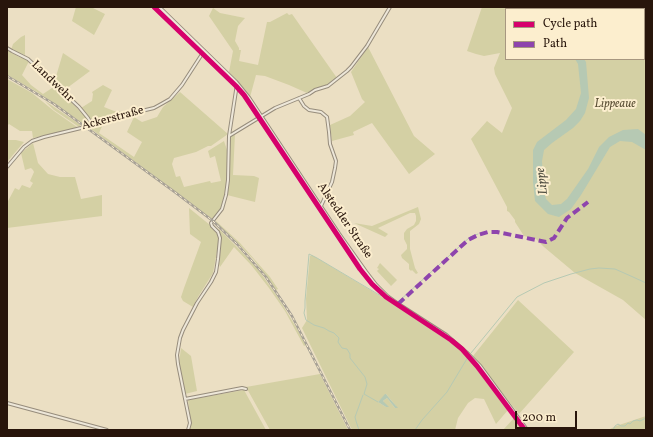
<!DOCTYPE html>
<html>
<head>
<meta charset="utf-8">
<style>
  body { margin:0 }
  #map { position:relative; width:653px; height:437px; overflow:hidden; background:#ebdfc3; font-family:Vollkorn,serif }
  canvas { display:block }
  .frame { position:absolute; inset:0; border:8px solid #28150b; pointer-events:none }
  .legend { position:absolute; left:505px; top:8px; width:140px; height:52px; box-sizing:border-box; background:#fceece; border:1px solid #a79780; margin:0; padding:5px 7px; list-style:none; font-size:12px; color:#28150b }
  .legend li { display:flex; align-items:center; gap:8px; height:20px }
  .legend b { width:20px; border:1px solid #a79780 }
  .scale { position:absolute; left:515px; top:411px; width:62px; height:18px; box-sizing:border-box; border:2px solid #28150b; border-top:0; padding-left:5px; font-size:12px; line-height:14px; white-space:nowrap; color:#28150b; -webkit-text-stroke:3px #fceece; paint-order:stroke }
</style>
</head>
<body>
<div id="map">
<canvas width="653" height="437"></canvas>
<div class="frame"></div>
<ul class="legend">
<li><b style="height:5px;background:#d6006c"></b>Cycle path</li>
<li><b style="height:5px;background:#8e44ad"></b>Path</li>
</ul>
<div class="scale">200 m</div>
</div>
<script>
const context = document.querySelector('canvas').getContext('2d');
context.lineJoin = 'round';
function fillPath(path, color) {
  context.fillStyle = color;
  context.fill(path, 'evenodd');
}
function poly(rows) {
  const path = new Path2D();
  for (const r of rows) {
    path.moveTo(r[0], r[1]);
    for (let i = 2; i < r.length; i += 2) path.lineTo(r[i], r[i + 1]);
  }
  return path;
}
function stroke(path, color, width, dash) {
  context.strokeStyle = color;
  context.lineWidth = width;
  context.lineCap = dash ? 'butt' : 'round';
  context.setLineDash(dash || []);
  context.stroke(path);
}
function write(font, color, halo, rows, align = 'center') {
  context.font = font + ' Vollkorn,serif';
  context.lineWidth = 4;
  context.setLineDash([]);
  context.textBaseline = 'middle';
  context.strokeStyle = halo;
  context.fillStyle = color;
  for (const [text, x, y, turn = 0] of rows) {
    context.save();
    context.translate(x, y);
    context.rotate((+turn || 0) * Math.PI / 180);
    context.textAlign = isNaN(turn) ? turn : align;
    if (halo) context.strokeText(text, 0, 0);
    context.fillText(text, 0, 0);
    context.restore();
  }
}
fillPath(poly([
  [76,7,91,7,105,14,94,35,72,21],
  [482,7,638,7,639,9,506,9,506,59,644,59,644,15,646,18,646,320,623,300,575,273,544,247,536,239,524,236,515,222,515,220,509,212,507,211,507,207,471,139,487,121,502,133,512,108,495,74,494,68,500,53,484,56,476,54,467,51],
  [213,8,220,13,245,18,238,26,235,41,239,48,239,50,241,50,239,61,258,65,267,22,270,22,287,13,289,15,292,14,337,78,326,85,317,88,307,93,289,85,265,76,256,75,250,97,229,72,233,51,209,16],
  [25,35,25,55,11,50,13,44,21,37],
  [368,47,414,136,435,154,409,174,372,123,353,132,354,135,332,141,330,125,350,116,365,102,362,99,351,72],
  [7,50,14,54,19,57,23,58,29,61,22,75,31,85,43,94,55,86,89,120,88,122,85,125,37,92,7,75],
  [63,53,90,71,63,91,54,83],
  [7,79,32,93,54,111,77,127,76,128,33,138,32,131,20,131,9,124,7,126],
  [103,85,112,90,104,107,114,111,126,112,93,121,81,108,92,101,93,94,92,92],
  [180,92,228,134,211,146,208,146,196,152,174,158,172,164,176,177,180,176,184,187,210,181,211,183,221,181,215,156,210,158,208,151,224,141,227,150,227,181,222,206,220,210,212,219,87,126,95,124,104,122,99,133,134,157,142,142,127,132,134,117,142,122,157,117,163,107],
  [45,101,81,125,79,127,54,110],
  [235,134,233,175,254,176,259,178,255,202,227,195,230,137],
  [7,140,16,140,24,142,7,162],
  [33,143,38,163,48,174,60,177,75,177,81,199,102,195,102,216,7,228,7,203,15,188,19,190,22,185,30,188,33,183,30,181,34,172,33,170,31,168,25,170,21,153],
  [418,207,421,219,419,224,410,231,410,249,415,268,418,273,416,274,412,270,411,271,409,269,409,264,402,258,401,255,407,249,407,245,404,239,404,233,407,229,414,225,416,221,416,216,415,213,410,213,378,228,388,234,385,237,354,223,372,226],
  [189,208,210,225,217,234,219,241,213,273,198,297,193,307,183,301,181,297,184,288,201,242,190,234],
  [216,221,240,243,270,277,278,289,276,290,254,260,234,239,216,223],
  [219,229,241,251,258,269,279,299,296,327,306,345,304,346,285,311,269,288,252,266,234,247,220,267,219,264,221,247,221,238,218,232],
  [312,255,395,305,459,348,471,361,508,410,496,424,484,399,475,398,468,403,458,418,455,430,352,430,302,328,307,320,306,299,310,256],
  [386,394,396,406,395,408,387,398,383,401,386,407,378,402],
  [380,263,397,280,391,286,377,271,379,269,377,268],
  [518,300,574,352,519,414,473,356],
  [181,348,191,356,197,391,185,394,179,363],
  [320,374,348,430,270,430,246,387],
  [244,390,266,430,190,430,191,424,188,400],
  [646,416,646,430,608,430,616,426],
  [514,418,523,430,503,430]
]), '#d4d0a4');
fillPath(poly([
  [575,59,584,59,586,62,589,98,585,113,580,121,573,128,552,143,544,150,542,161,544,190,546,199,552,205,561,204,567,199,588,169,599,147,609,137,623,130,638,129,646,135,646,150,632,142,620,141,610,147,581,195,571,209,559,217,548,214,535,201,533,182,533,150,537,142,566,120,576,109,581,93,578,64],
  [385,394,386,394,390,399,398,408,395,408,387,398,383,401,389,407,386,407,378,402]
]), '#b6c9b3');
stroke(poly([
  [398,302,470,237,478,234],
  [471,353,517,297,544,283,571,274,590,269,599,268,615,269,633,277,646,283],
  [378,402,364,394,367,384,365,377,350,358,350,354,347,349,342,348,338,342,339,338,334,333,329,331,324,328,314,325,306,320,304,313,305,308,305,301,309,254,317,258,381,296],
  [359,430,356,421,355,417,363,395],
  [415,430,422,420,447,392,468,357],
  [613,430,615,426,618,424,621,426,625,426,628,423,630,424,633,421,637,420,640,421,646,418]
]), '#b6c9b3', 1);
const minor = poly([
  [7,48,12,51,28,59,79,107,88,118,91,123],
  [299,98,304,106,309,110,321,112,327,117,329,132,330,144,336,161,335,168,332,182,321,206],
  [229,136,275,108,309,94,315,90,328,86,347,71,351,67,367,46,390,7],
  [7,167,24,147,32,141,44,137,81,128,91,123,154,108,163,103,170,99,182,85,204,51],
  [185,399,242,388,246,389],
  [7,403,107,430],
  [188,430,190,423,178,364,177,355,180,338,183,330,197,303,211,282,216,272,218,259,220,238,218,232,212,226,211,223,222,209,226,195,228,180,229,136,237,84]
]);
const tertiary = poly([
  [159,7,236,82,249,98,339,234,366,272,376,285,387,296,398,304,446,335,468,354,480,366,527,430]
]);
stroke(minor, '#968c7c', 4);
stroke(tertiary, '#968c7c', 4.5);
stroke(minor, '#ede7d9', 2);
stroke(tertiary, '#ede7d9', 2.5);
const rail = poly([
  [7,76,54,104,176,193,213,221,237,244,266,277,292,316,350,430]
]);
stroke(rail, '#a6a095', 2.5);
stroke(rail, '#fceece', 1, [3]);
stroke(poly([
  [398,304,468,240,478,235,488,232,497,232,546,242,554,238,567,218,588,202]
]), '#8e44ad', 4, [8, 4]);
stroke(poly([
  [154,7,236,86,244,95,360,269,372,284,386,297,451,340,462,349,477,366,525,430]
]), '#d6006c', 5);
write('12px', '#28150b', '#fceece', [
  ["Landwehr",52,82,44],
  ["Ackerstraße",113,119,-15],
  ["Alstedder Straße",344,221,56]
]);
write('italic 12px', '#5e5238', '#fceece', [
  ["Lippeaue",615,105]
]);
write('italic 13px', '#525043', '#fceece', [
  ["Lippe",543,181,-97]
]);
</script>
</body>
</html>
